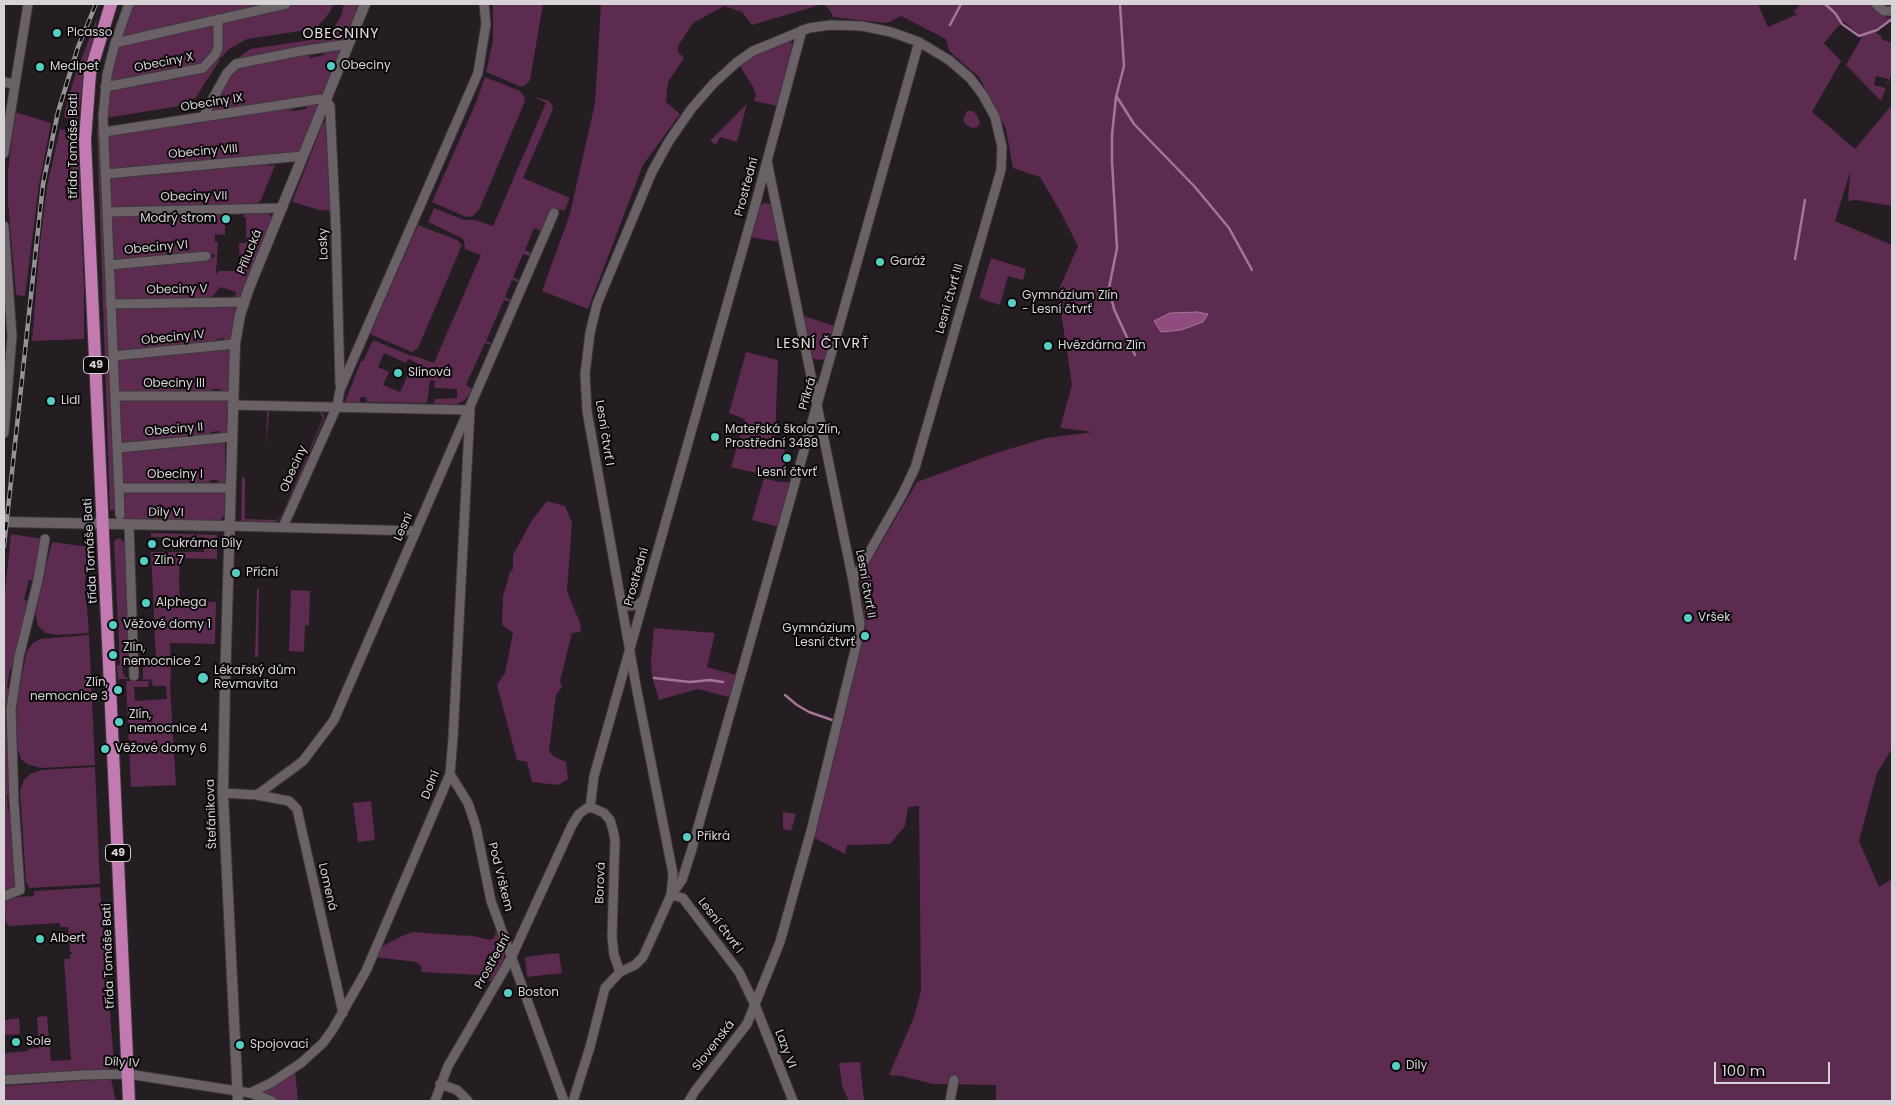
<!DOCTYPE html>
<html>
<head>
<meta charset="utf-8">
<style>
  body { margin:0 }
  #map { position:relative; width:1896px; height:1105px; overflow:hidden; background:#241d22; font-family:Poppins,sans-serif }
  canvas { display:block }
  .frame { position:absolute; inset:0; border:5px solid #d7d2d6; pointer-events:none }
  .scale { position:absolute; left:1714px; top:1062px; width:116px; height:22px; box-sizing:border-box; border:2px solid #d7d2d6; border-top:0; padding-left:6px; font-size:15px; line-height:18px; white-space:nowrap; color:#d7d2d6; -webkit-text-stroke:4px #0b080a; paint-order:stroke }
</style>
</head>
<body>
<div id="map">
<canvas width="1896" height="1105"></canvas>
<div class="frame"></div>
<div class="scale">100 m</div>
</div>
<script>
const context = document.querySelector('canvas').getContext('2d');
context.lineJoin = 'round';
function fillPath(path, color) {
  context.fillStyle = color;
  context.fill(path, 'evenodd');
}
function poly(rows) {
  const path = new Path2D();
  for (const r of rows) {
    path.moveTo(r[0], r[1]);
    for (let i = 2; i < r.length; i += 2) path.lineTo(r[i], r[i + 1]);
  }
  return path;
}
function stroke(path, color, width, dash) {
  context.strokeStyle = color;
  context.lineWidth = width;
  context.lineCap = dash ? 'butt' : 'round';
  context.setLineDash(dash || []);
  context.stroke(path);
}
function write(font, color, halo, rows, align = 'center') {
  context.font = font + ' Poppins,sans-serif';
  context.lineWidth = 4;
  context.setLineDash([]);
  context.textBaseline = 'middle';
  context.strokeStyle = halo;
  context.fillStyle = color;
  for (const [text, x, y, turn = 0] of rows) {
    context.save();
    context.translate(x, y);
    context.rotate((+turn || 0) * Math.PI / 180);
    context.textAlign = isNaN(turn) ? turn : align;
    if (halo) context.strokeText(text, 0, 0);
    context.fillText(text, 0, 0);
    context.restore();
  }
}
fillPath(poly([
  [133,4,279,4,123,37,122,32],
  [295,4,333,4,330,12,318,26,307,30,247,39,229,49,221,58,217,55,220,29,223,21],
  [344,4,359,4,346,37,341,42,230,64,250,49,311,40,324,35,335,26,341,16],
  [493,4,543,4,530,80,524,86,519,86,486,72,493,40],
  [601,4,823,4,752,25,742,12,724,6,693,23,678,46,678,52,684,58,668,82,666,102,680,114,643,165,588,309,542,291,570,214,595,103],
  [823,4,1758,4,1768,27,1796,15,1798,17,1793,10,1797,9,1800,4,1873,4,1887,16,1885,19,1888,17,1891,19,1870,32,1874,31,1882,37,1881,39,1892,43,1892,77,1890,77,1887,86,1888,79,1876,76,1874,85,1886,88,1881,101,1846,65,1862,37,1843,21,1824,43,1841,61,1812,112,1855,149,1892,105,1892,206,1856,200,1848,201,1850,172,1835,221,1892,245,1892,749,1877,773,1859,841,1879,887,1892,879,1892,1101,996,1101,996,1085,933,1084,902,1076,889,1075,914,1017,921,991,919,806,908,807,905,826,890,844,847,845,845,854,813,837,866,629,860,579,917,482,990,455,1046,438,1093,432,1060,428,1072,385,1058,292,1078,246,1060,211,1040,177,1013,168,1006,129,979,77,949,51,946,39,901,16,887,23,833,17,830,10],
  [97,18,96,26,84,75,78,119,65,118,64,114,74,79],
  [214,25,217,46,202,67,115,83,112,81,111,77,118,49,120,45],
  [786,40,791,41,793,48,777,106,754,101,756,94,753,87,740,66,764,50],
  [340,48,340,52,323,93,320,96,214,113,211,110,235,67,309,54,310,58,324,55,324,52],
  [216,57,220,60,196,97,190,102,180,106,106,118,110,90,195,73],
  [485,77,520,91,524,96,525,101,479,210,473,216,466,217,432,202,475,105],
  [534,97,549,101,552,105,553,109,523,178,570,198,564,211,560,209,556,218,546,218,541,231,534,228,525,250,531,253,529,256,523,254,513,277,519,280,518,282,512,280,505,297,511,300,510,302,504,300,486,341,492,343,491,345,485,343,466,385,473,389,471,392,465,400,455,405,434,405,435,399,457,398,457,389,436,388,434,387,435,381,430,380,427,403,367,402,366,397,360,397,360,402,345,402,361,361,363,361,373,340,409,355,415,356,434,363,481,255,465,249,464,241,462,238,428,222,434,208,464,220,475,220,493,226,546,103],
  [384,353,406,363,408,359,419,364,415,374,409,372,400,392,383,385,389,372,378,367],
  [317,103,318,106,298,153,112,170,109,167,107,138,110,134,291,107,292,111,306,109,307,105],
  [747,104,737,142,720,137,716,145,710,141],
  [967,111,973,111,977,115,980,122,978,127,972,128,965,124,963,120],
  [15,112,51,123,39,185,25,296,16,295,8,203,8,171],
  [327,121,332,211,320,210,292,202,323,123],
  [60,129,78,133,84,288,84,339,32,341,40,243,47,187],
  [97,129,100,129,110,378,117,506,114,510,110,510],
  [268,163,268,166,275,165,261,200,254,206,112,208,111,207,110,178,112,176],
  [764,203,770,204,773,207,780,242,749,237,758,206],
  [227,213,227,215,223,216,223,221,225,221,225,235,215,234,215,242,218,242,216,274,219,271,240,271,239,243,246,243,246,218,243,217,244,213,269,213,272,218,240,298,234,300,236,292,220,287,209,301,119,302,116,299,112,272,115,268,120,266,214,257,214,254,119,262,112,256,110,220,112,216],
  [418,225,457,240,462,245,418,348,412,352,370,334],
  [991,258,1026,269,1023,280,1008,276,1000,305,979,298],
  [119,306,237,306,237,308,230,342,224,341,223,338,215,340,214,343,120,351,117,349,115,313],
  [804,316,835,326,825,360,813,359],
  [228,348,230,352,228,393,221,392,221,389,212,389,212,392,122,393,118,388,117,364,118,359],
  [746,352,778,360,775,441,782,444,786,454,783,478,777,478,731,467,745,419,729,413],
  [121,400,227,400,227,434,221,435,219,431,211,432,211,435,124,444,120,439,119,405],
  [243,409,320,411,325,416,283,516,274,523,241,522,242,477,245,478,245,519,277,520,282,515,323,418,319,412,269,411,266,450,267,411,243,411],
  [225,441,225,484,219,484,218,480,210,480,209,485,127,485,122,479,121,455,124,450],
  [764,478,779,482,790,482,790,487,779,527,752,520],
  [225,491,225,514,220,521,125,519,123,496,124,492],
  [547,501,565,506,572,523,567,591,580,623,581,632,572,633,560,681,562,687,556,695,549,751,553,756,566,762,568,779,558,785,532,782,527,762,517,760,497,685,505,673,513,633,502,625,503,596,510,572,513,569,513,555,532,520],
  [151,533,217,535,217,559,180,558,179,580,180,601,216,602,215,644,170,643,171,670,170,685,176,785,131,787,126,681,149,681,148,687,134,687,135,701,167,699,166,686,153,686,151,679,143,680,143,661,156,660,151,552,204,552,204,537,151,537],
  [11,534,43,539,35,581,29,580,24,600,30,602,15,670,10,669,7,687,10,690,10,794,7,795,8,809,13,810,17,887,4,896,4,600],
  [119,538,125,543,130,659,122,668,124,676,129,679,118,679,117,665,120,665,114,541,116,539],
  [52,542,89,547,85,583,89,633,56,635,46,633,38,626,35,612],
  [257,589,259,589,258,657,255,657],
  [291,590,310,591,309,625,305,626,304,652,289,651],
  [654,628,715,633,707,667,736,675,729,697,698,689,659,700,652,677,651,660],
  [89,635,95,765,41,768,27,764,21,759,18,750,16,718,17,699,27,651,33,643,40,639],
  [95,767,100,884,30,888,26,882,20,790,24,780,30,774,41,770],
  [371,801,375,840,358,842,353,803],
  [783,812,796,814,791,831,783,829],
  [100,887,114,1063,107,1070,4,1077,4,1053,28,1051,28,1049,39,1048,37,1017,47,1016,51,1061,71,1060,64,959,70,959,70,954,72,954,72,952,70,952,68,927,60,927,60,923,8,926,8,924,6,924,4,898,34,896,34,891],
  [497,926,504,945,505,953,501,970,493,983,480,975,421,972,422,967,416,962,375,957,379,948,402,936,413,932,469,936,469,935,490,940,494,938],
  [559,953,562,973,527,977,525,957],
  [19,1018,20,1034,4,1035,4,1020],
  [860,1062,864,1101,849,1101,842,1086,839,1063],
  [295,1070,298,1101,278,1101,265,1095,264,1091],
  [111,1079,116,1101,4,1101,4,1086]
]), '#5d2a50');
const water = poly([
  [1197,312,1208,314,1203,322,1181,330,1161,332,1154,321,1170,313,1197,312]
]);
fillPath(water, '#904c7e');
stroke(water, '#a57498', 1);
stroke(poly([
  [1120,4,1124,66,1116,97,1112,135,1112,161,1117,248,1109,288,1114,309,1135,355],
  [1825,4,1835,13,1842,24,1859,36,1877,30,1892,19],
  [950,25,961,4],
  [1117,97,1134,124,1195,187,1229,228,1252,270],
  [1795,259,1805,200],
  [654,678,690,682,710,680,723,682],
  [785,695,797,705,809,712,835,721]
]), '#a57498', 2.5);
const minor = poly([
  [1876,4,1884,11,1892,11],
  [115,43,286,4],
  [4,82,14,84],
  [105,87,203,68,215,55,218,48,218,19],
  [205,116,206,111,227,73,236,64,301,51,348,44],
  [104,132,320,99,328,103,330,106,336,233,340,384],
  [4,153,28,4],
  [106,174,303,156],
  [107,212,282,208],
  [4,226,12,336,4,433],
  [109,265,206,256],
  [110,304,244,302],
  [113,356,235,344],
  [116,396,233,396],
  [232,405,470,410],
  [118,448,231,437],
  [119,488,230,488],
  [120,515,103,117,107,75,115,43,129,4],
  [129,525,134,676],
  [229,526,416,531],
  [283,527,337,406,340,390,349,369,478,73,486,24,484,4],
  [621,599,624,604,631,606,639,604,643,600],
  [450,774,468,803,476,827,491,901,564,1101],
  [223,793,257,795,303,761,334,720,554,213],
  [257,795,289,801,297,809,343,1013],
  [590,808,594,776,756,202,802,30],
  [671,895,673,874,637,691,587,411,585,374,590,333,597,304,652,172,669,141,692,108,713,84,736,63,753,51,809,28,831,25,862,26,891,32,919,42,949,60,970,78,983,95,995,117,1002,147,1001,170,915,468,902,495,853,581],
  [671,895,683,898,685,901,739,972,755,1005,793,1101],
  [4,896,20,890,14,802,11,709,19,657,38,580,45,539],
  [4,1080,83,1075,128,1074,250,1093,271,1083,301,1063,323,1043,333,1029,366,971,450,774,453,738,470,410],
  [440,1084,457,1090,468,1101],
  [250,1093,272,1101],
  [435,1101,448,1066,511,958,572,825,579,814,587,808,593,808,604,813,610,820,613,830,615,840,612,937,614,955,620,972],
  [573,1101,590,1047,605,988,620,972,635,965,643,957,671,895,682,880,691,852,919,42],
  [689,1101,695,1091,747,1024,780,942,811,831,859,634,860,624,853,581,767,161],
  [950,1101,954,1080]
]);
const tertiary = poly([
  [4,522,229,526],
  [238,1101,223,793,225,685,235,344,240,315,249,288,365,4]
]);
const primary = poly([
  [111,4,90,73,85,140,129,1101]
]);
stroke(minor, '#3d383c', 11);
stroke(tertiary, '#3d383c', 12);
stroke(primary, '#3d383c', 14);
stroke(minor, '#6a6167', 9);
stroke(tertiary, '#6a6167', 10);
stroke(primary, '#c37ab0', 12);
const rail = poly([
  [4,546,43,184,58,112,78,47,96,4]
]);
stroke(rail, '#969195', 4.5);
stroke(rail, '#0b080a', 2.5, [8]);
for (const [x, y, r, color] of [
  [57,33,5,"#56cec4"],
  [331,66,5,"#56cec4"],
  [40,67,5,"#56cec4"],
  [226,219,5,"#56cec4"],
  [880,262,5,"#56cec4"],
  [1012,303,5,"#56cec4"],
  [1048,346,5,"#56cec4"],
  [398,373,5,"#56cec4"],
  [51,401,5,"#56cec4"],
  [715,437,5,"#56cec4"],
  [787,458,5,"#56cec4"],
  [152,544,5,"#56cec4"],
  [144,561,5,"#56cec4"],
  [236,573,5,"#56cec4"],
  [146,603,5,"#56cec4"],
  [1688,618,5,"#56cec4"],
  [113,625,5,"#56cec4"],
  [865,636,5,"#56cec4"],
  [113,655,5,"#56cec4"],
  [203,678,6,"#56cec4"],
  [118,690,5,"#56cec4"],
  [119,722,5,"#56cec4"],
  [105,749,5,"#56cec4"],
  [687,837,5,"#56cec4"],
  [40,939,5,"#56cec4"],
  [508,993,5,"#56cec4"],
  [16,1042,5,"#56cec4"],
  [240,1045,5,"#56cec4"],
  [1396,1066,5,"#56cec4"]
]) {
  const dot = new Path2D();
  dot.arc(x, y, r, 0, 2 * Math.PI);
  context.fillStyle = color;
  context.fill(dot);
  stroke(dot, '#0b080a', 2);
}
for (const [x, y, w] of [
  [96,365,25],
  [118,853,25]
]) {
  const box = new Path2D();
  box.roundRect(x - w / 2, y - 8.5, w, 17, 4);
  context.fillStyle = '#0b080a';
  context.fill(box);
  stroke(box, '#d7d2d6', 1);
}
write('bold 11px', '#d7d2d6', null, [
  ["49",96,365],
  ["49",118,853]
]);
write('12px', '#d7d2d6', '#0b080a', [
  ["Picasso",67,33],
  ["Obeciny",341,66],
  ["Medipet",50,67],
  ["Modrý strom",216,219,"right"],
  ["Garáž",890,262],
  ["Gymnázium Zlín",1022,296],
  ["- Lesní čtvrť",1022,310],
  ["Hvězdárna Zlín",1058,346],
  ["Slínová",408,373],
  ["Lidl",61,401],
  ["Mateřská škola Zlín,",725,430],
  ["Prostřední 3488",725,444],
  ["Lesní čtvrť",787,473,"center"],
  ["Cukrárna Díly",162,544],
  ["Zlín 7",154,561],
  ["Příční",246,573],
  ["Alphega",156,603],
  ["Vršek",1698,618],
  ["Věžové domy 1",123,625],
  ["Gymnázium",855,629,"right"],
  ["Lesní čtvrť",855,643,"right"],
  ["Zlín,",123,648],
  ["nemocnice 2",123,662],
  ["Lékařský dům",214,671],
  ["Revmavita",214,685],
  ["Zlín,",108,683,"right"],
  ["nemocnice 3",108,697,"right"],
  ["Zlín,",129,715],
  ["nemocnice 4",129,729],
  ["Věžové domy 6",115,749],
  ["Příkrá",697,837],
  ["Albert",50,939],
  ["Boston",518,993],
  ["Sole",26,1042],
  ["Spojovací",250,1045],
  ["Díly",1406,1066]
], 'left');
write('12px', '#d7d2d6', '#0b080a', [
  ["Obeciny X",164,63,-11],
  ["Obeciny IX",212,103,-9],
  ["třída Tomáše Bati",74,146,-90],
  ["Obeciny VIII",203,152,-5],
  ["Prostřední",747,187,-75],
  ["Obeciny VII",194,197,-1],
  ["Losky",324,244,-92],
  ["Obeciny VI",156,248,-5],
  ["Přílucká",250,252,-68],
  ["Obeciny V",177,290,-1],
  ["Lesní čtvrť III",950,299,-74],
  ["Obeciny IV",173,338,-6],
  ["Obeciny III",174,384],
  ["Příkrá",808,394,-74],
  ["Obeciny II",174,430,-5],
  ["Lesní čtvrť I",604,433,81],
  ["Obeciny",294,469,-66],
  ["Obeciny I",175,475],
  ["Díly VI",166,513,1],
  ["Lesní",404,527,-66],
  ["třída Tomáše Bati",91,551,-93],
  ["Prostřední",637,577,-74],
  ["Lesní čtvrť II",865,584,80],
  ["Dolní",431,785,-68],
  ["Štefánikova",212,814,-92],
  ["Pod Vrškem",500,877,76],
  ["Borová",601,883,-88],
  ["Lomená",327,887,77],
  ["Lesní čtvrť I",720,926,53],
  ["třída Tomáše Bati",109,956,-92],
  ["Prostřední",493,962,-61],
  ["Slovenská",714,1046,-52],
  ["Lazy VI",785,1049,69],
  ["Díly IV",122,1063,3]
]);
context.letterSpacing = '1px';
write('14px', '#e6dbe2', '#0b080a', [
  ["OBECNINY",341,34],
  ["LESNÍ ČTVRŤ",823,344]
]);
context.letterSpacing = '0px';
</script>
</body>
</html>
